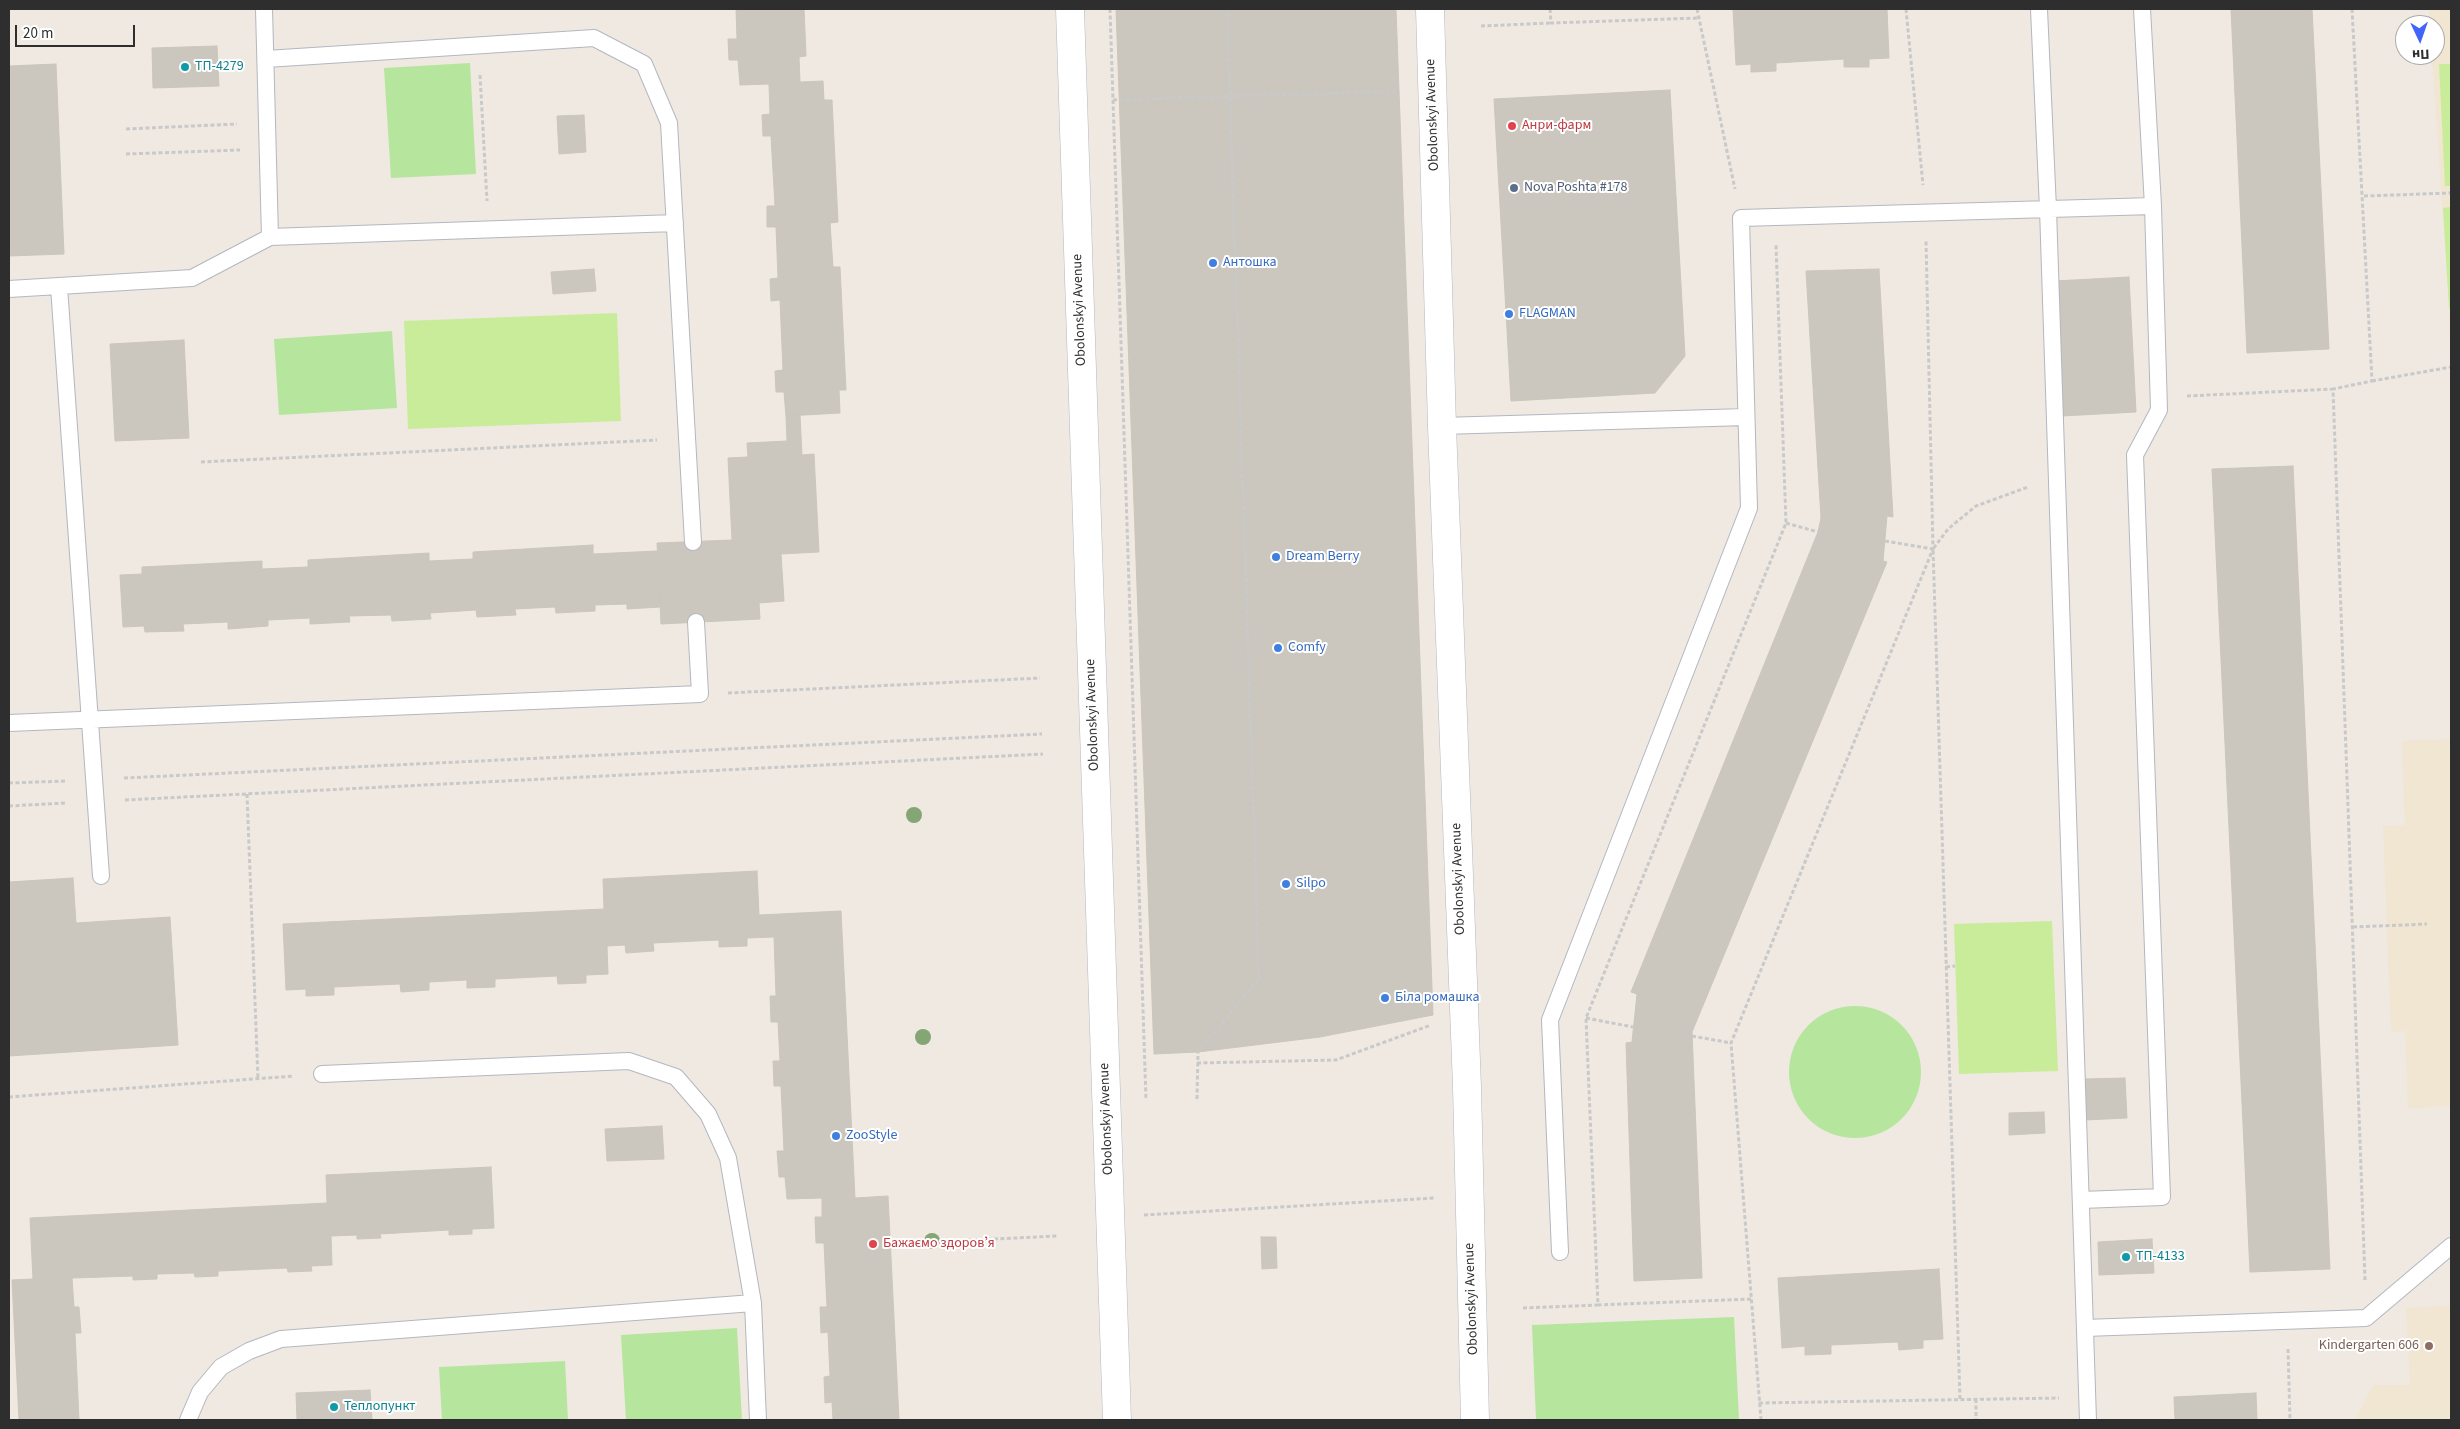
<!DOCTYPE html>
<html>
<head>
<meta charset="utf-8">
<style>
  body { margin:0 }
  #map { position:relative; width:2460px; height:1429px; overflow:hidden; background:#efe9e1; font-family:"Source Sans 3",sans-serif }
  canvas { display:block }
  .frame { position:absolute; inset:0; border:10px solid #2e2e2e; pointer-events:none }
  .north { position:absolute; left:2395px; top:15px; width:50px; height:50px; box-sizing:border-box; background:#fff; border:1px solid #ababab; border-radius:50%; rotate:177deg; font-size:14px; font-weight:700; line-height:20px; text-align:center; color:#2e2e2e }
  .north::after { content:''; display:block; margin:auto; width:18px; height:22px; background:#4264fb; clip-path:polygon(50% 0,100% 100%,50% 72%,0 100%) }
  .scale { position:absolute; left:15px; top:25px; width:120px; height:22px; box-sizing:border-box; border:2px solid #2e2e2e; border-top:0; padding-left:6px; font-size:15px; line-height:18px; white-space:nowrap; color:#2e2e2e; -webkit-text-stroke:4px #fff; paint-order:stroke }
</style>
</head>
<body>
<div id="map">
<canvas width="2460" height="1429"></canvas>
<div class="frame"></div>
<div class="north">Пн</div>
<div class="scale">20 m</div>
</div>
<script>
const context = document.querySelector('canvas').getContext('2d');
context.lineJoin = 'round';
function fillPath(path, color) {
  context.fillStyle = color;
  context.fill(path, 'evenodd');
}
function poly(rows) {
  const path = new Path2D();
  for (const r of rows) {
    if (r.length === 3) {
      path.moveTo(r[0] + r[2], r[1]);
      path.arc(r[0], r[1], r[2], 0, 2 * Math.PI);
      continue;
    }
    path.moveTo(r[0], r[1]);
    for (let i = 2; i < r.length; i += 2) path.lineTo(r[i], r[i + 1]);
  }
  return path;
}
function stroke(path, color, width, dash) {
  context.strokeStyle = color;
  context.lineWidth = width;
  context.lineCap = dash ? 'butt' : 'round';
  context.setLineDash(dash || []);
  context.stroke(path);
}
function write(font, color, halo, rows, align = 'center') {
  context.font = font + ' "Source Sans 3",sans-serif';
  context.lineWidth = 4;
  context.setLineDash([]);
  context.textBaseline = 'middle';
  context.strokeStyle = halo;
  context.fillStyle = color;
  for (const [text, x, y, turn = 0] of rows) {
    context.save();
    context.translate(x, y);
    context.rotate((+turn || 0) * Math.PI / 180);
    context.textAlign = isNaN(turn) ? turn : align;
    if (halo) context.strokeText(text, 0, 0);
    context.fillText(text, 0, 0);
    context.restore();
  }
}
fillPath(poly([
  [2429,9,2451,9,2451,408,2449,308,2432,55,2435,55,2435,25,2430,25],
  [2451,739,2451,1106,2408,1108,2405,1031,2391,1032,2383,826,2405,825,2402,741],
  [2451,1306,2451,1420,2354,1420,2374,1385,2410,1385,2406,1308]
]), '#f0e6d1');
fillPath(poly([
  [470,63,476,174,391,178,384,68],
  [392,331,397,408,279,415,274,339],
  [1855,1072,66],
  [1734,1317,1739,1420,1536,1420,1532,1325],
  [737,1328,742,1420,626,1420,621,1335],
  [565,1361,568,1420,442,1420,439,1367]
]), '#b6e59e');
fillPath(poly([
  [2439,64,2451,64,2451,186,2445,186],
  [2451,207,2451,308,2449,308,2443,208],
  [617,313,621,421,408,429,404,321],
  [2052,921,2058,1071,1959,1074,1954,924]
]), '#c9ec9a');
const building = poly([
  [736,9,804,9,806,56,799,57,800,82,823,81,824,100,832,100,838,222,830,223,833,267,840,267,846,390,839,390,840,413,786,416,784,392,776,392,775,371,783,370,780,300,771,301,770,279,778,278,776,227,767,227,767,206,775,206,771,136,763,136,762,115,770,114,769,84,740,85,738,60,729,60,728,39,737,39,736,9],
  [1116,9,1396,9,1433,1015,1320,1037,1198,1052,1154,1054,1116,9],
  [1733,9,1887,9,1889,58,1869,59,1869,67,1844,67,1844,59,1776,63,1776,71,1751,72,1751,64,1736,65,1733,9],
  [2231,9,2312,9,2329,349,2247,353,2231,9],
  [217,46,219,86,153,88,152,48,217,46],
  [56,64,64,254,9,256,9,66,56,64],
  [1670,90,1685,356,1655,393,1511,401,1494,99,1670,90],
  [584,115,586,152,559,154,557,116,584,115],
  [594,269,596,291,553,294,551,272,594,269],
  [1879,269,1893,517,1887,516,1883,561,1887,562,1692,1032,1702,1278,1634,1281,1626,1043,1632,1042,1637,994,1631,992,1818,532,1821,518,1806,271,1879,269],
  [2129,277,2136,412,2062,416,2055,281,2129,277],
  [184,340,189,438,115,441,110,344,184,340],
  [800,415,802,455,814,454,819,552,781,554,784,601,759,603,760,619,661,624,657,543,732,540,728,458,748,457,747,443,787,441,786,416,800,415],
  [2293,466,2330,1269,2250,1272,2212,469,2293,466],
  [593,545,593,554,657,551,660,607,627,609,627,604,595,605,595,611,556,613,555,607,515,609,516,615,477,617,476,610,430,613,431,619,392,621,391,615,349,616,350,622,310,624,310,618,268,620,268,626,228,629,228,622,183,624,184,631,145,632,144,626,123,627,120,575,142,574,142,567,262,561,262,569,308,567,308,560,429,553,429,561,473,559,473,552,593,545],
  [757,871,759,915,841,911,855,1198,888,1196,899,1420,833,1420,832,1402,825,1403,824,1377,830,1376,828,1332,821,1333,820,1307,827,1307,824,1243,816,1243,815,1217,822,1217,822,1198,787,1199,785,1177,779,1177,777,1151,784,1151,781,1086,774,1086,773,1061,780,1061,778,1022,771,1022,770,996,776,996,774,937,747,938,747,946,719,947,719,940,653,943,654,951,626,953,625,945,607,946,608,974,586,975,586,983,558,984,557,976,495,979,495,987,467,988,467,980,429,982,429,990,401,992,400,984,334,987,334,995,306,996,306,989,286,990,283,924,604,909,603,879,757,871],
  [73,878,76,923,170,917,178,1045,9,1056,9,882,73,878],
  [2125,1078,2127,1118,2085,1120,2084,1079,2125,1078],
  [2044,1112,2045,1133,2009,1135,2009,1113,2044,1112],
  [662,1126,664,1159,607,1161,605,1129,662,1126],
  [491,1167,494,1228,472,1229,472,1234,449,1235,449,1230,380,1234,381,1238,357,1239,357,1235,331,1236,332,1265,311,1266,312,1271,288,1272,287,1268,218,1271,218,1276,195,1277,194,1273,157,1274,157,1279,133,1280,133,1276,72,1278,74,1307,79,1307,81,1333,75,1333,79,1420,19,1420,12,1280,33,1279,30,1218,327,1203,326,1175,491,1167],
  [1261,1237,1276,1237,1277,1268,1262,1269,1261,1237],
  [2152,1239,2154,1273,2099,1275,2098,1242,2152,1239],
  [1939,1269,1943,1339,1923,1340,1923,1348,1899,1350,1898,1342,1831,1345,1831,1354,1805,1355,1805,1346,1782,1348,1778,1278,1939,1269],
  [370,1390,372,1420,297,1420,296,1393,370,1390],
  [2256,1393,2257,1420,2175,1420,2174,1397,2256,1393]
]);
fillPath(building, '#cbc7bf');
stroke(building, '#cbc5ba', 1);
const lane = poly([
  [2039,9,2048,209,2088,1420],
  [266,59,594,38,644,64,669,123,693,542],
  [270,237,675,223],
  [59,287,101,876],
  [9,289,192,278,270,237,264,9],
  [1442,426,1746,417],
  [9,723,700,694,696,622],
  [322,1074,629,1061,676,1077,708,1114,728,1158,753,1303,758,1420],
  [2081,1200,2162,1197,2135,455,2159,410,2153,206,2142,9],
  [1560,1252,1550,1020,1749,508,1741,218,2153,206],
  [2085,1328,2366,1318,2451,1246],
  [188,1420,200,1392,221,1367,249,1351,281,1339,753,1303]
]);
const secondary = poly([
  [1070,9,1117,1420],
  [1430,9,1442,426,1467,1087,1475,1420]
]);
stroke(lane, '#b4b7c1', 18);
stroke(secondary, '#b4b7c1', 29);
stroke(poly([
  [1110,9,1146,1100],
  [1550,9,1551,23,1698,18],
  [1697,9,1735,189],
  [1906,9,1923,185],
  [2352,9,2372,381,2333,389,2365,1280],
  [1481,26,1551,23],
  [480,75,487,201],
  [1113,100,1397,91],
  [126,129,237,124],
  [126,154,240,150],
  [2364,196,2451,193],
  [2372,381,2451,367],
  [2187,396,2333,389],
  [201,462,657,440],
  [1786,523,1818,532],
  [1885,541,1933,549],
  [728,693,1040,678],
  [124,778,1042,734],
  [9,783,66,781],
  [247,794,258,1079],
  [125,800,1043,754],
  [9,806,66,803],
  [2353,927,2427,924],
  [1946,967,1955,966],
  [1586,1018,1633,1027],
  [1692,1036,1731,1043],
  [1197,1063,1336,1060,1431,1025],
  [9,1097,294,1076],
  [1197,1099,1198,1052,1259,979,1227,9],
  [1144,1215,1434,1198],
  [890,1244,1057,1236],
  [1751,1299,1598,1305,1586,1018,1786,523,1776,245],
  [1523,1308,1598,1305],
  [2288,1349,2290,1420],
  [1960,1399,1933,549,1948,529,1976,506,2028,487],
  [1976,1399,1976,1420],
  [1759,1403,2059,1398],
  [1761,1420,1731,1043,1933,549,1926,241]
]), '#c9c9c9', 3, [4, 2.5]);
stroke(lane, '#fff', 16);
stroke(secondary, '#fff', 28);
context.fillStyle = '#84a574';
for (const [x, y] of [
  [914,815],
  [923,1037],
  [932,1241]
]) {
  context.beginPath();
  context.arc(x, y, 8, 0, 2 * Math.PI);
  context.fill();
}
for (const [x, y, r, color] of [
  [185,67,5,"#0f9aa8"],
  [1512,126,5,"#e0444e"],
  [1514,188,5,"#5c6f8a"],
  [1213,263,5,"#3f7fe0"],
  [1509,314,5,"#3f7fe0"],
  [1276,557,5,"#3f7fe0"],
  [1278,648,5,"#3f7fe0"],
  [1286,884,5,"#3f7fe0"],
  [1385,998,5,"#3f7fe0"],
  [836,1136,5,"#3f7fe0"],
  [873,1244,5,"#e0444e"],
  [2126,1257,5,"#0f9aa8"],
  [2429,1346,5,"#8d6e63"],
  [334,1407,5,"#0f9aa8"]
]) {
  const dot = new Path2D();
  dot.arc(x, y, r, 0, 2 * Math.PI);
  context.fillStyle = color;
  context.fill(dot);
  stroke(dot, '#fff', 2);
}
write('14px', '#0d838f', '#fff', [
  ["ТП-4279",195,67],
  ["ТП-4133",2136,1257],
  ["Теплопункт",344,1407]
], 'left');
write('14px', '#2e2e2e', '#fff', [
  ["Obolonskyi Avenue",1433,115,-92],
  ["Obolonskyi Avenue",1080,310,-92],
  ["Obolonskyi Avenue",1093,715,-92],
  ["Obolonskyi Avenue",1459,879,-92],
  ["Obolonskyi Avenue",1107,1119,-92],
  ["Obolonskyi Avenue",1472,1299,-92]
]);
write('14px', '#be3a42', '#fff', [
  ["Анри-фарм",1522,126],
  ["Бажаємо здоровʼя",883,1244]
], 'left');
write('14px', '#4e5e75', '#fff', [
  ["Nova Poshta #178",1524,188]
], 'left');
write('14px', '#366cbe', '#fff', [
  ["Антошка",1223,263],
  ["FLAGMAN",1519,314],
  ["Dream Berry",1286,557],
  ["Comfy",1288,648],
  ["Silpo",1296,884],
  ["Біла ромашка",1395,998],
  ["ZooStyle",846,1136]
], 'left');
write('14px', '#785e54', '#fff', [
  ["Kindergarten 606",2419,1346]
], 'right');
</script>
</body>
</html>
